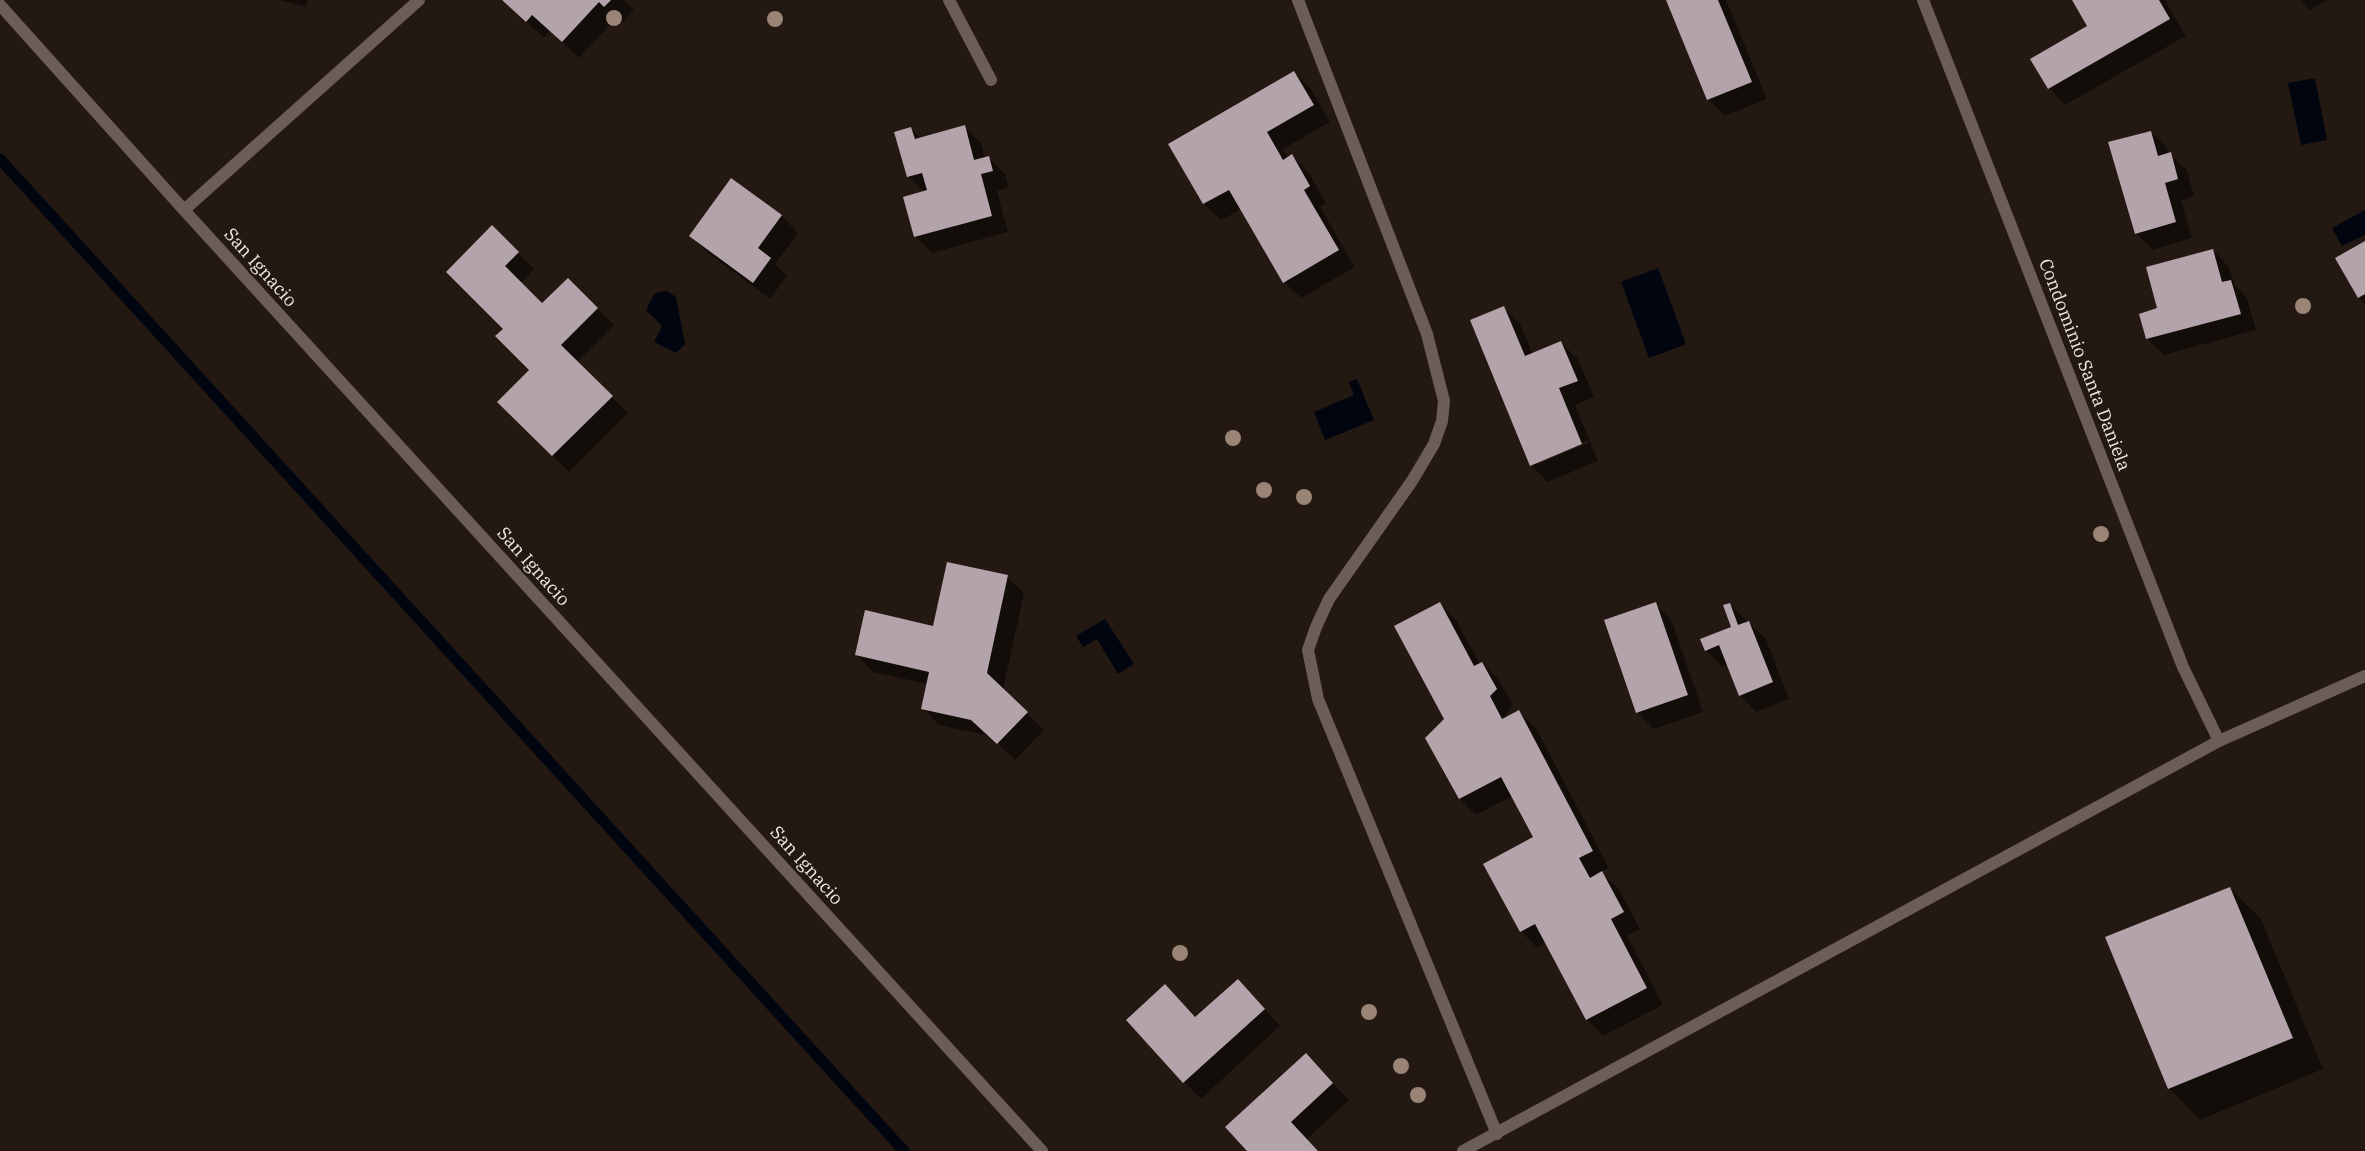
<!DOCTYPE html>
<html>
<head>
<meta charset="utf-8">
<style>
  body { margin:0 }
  canvas { display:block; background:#241912 }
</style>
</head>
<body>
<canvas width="2365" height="1151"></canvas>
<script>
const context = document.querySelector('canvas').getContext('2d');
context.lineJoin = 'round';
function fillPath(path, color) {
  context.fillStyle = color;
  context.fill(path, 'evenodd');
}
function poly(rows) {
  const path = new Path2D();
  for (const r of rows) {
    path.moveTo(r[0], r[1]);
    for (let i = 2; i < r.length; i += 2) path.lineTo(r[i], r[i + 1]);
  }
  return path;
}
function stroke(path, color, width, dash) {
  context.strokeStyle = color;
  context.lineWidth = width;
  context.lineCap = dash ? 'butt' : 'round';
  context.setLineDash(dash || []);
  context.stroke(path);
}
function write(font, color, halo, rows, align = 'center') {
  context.font = font + ' "IBM Plex Serif",serif';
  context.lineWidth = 5;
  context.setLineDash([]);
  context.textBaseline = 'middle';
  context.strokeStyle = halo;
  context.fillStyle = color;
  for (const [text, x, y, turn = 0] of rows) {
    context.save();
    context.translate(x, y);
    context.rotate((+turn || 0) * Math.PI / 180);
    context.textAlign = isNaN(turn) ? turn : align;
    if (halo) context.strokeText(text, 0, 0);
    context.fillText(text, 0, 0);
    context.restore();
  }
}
fillPath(poly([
  [2315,78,2327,140,2301,145,2288,83],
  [2365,210,2365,235,2342,246,2332,228],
  [1658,268,1686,344,1649,358,1621,282],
  [667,291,676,297,685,344,676,353,654,342,662,326,646,310,655,293],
  [1357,379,1374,420,1325,440,1314,412,1354,395,1349,382],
  [1105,619,1134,664,1118,674,1097,639,1083,647,1076,636]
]), '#000510');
fillPath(poly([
  [279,0,308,0,306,7],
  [502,0,624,0,634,10,622,23,616,18,579,58,550,31,544,38],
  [1667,0,1726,0,1767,99,1725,116,1708,99],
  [2073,0,2165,0,2186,36,2065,105,2049,88,2089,26],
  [2300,0,2328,0,2310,10],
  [1294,72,1311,89,1330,122,1283,149,1288,158,1292,156,1309,173,1326,203,1320,207,1355,267,1301,298,1284,282,1242,209,1221,220,1204,204,1170,144],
  [964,127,981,143,985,158,988,157,1005,174,1009,187,997,191,1008,232,932,253,915,236,924,192,908,176,911,129,921,139],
  [2151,132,2168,149,2169,154,2187,170,2194,196,2181,200,2192,238,2153,250,2136,233],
  [732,180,782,216,798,233,775,264,787,276,770,299,708,253,691,236],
  [492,227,534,269,520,284,542,305,568,280,614,325,577,362,628,413,569,472,498,402,530,370,505,329],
  [2365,243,2365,304,2359,298,2337,258],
  [2213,250,2229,267,2235,285,2247,298,2256,330,2164,355,2147,339,2140,315,2159,309],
  [1503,307,1520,324,1533,354,1561,343,1578,359,1594,397,1575,405,1598,461,1548,482,1531,465],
  [1588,440,1588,443,1538,464,1538,461],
  [1007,577,1024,593,1003,690,1044,730,1015,760,989,736,939,725,923,708,928,684,873,672,856,655,934,628],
  [1440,604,1456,620,1480,664,1482,663,1499,680,1513,706,1506,713,1508,718,1519,712,1536,728,1609,868,1601,872,1619,889,1640,929,1627,936,1663,1005,1603,1036,1587,1019,1546,943,1537,948,1521,931,1535,837,1513,796,1476,815,1460,799,1445,720],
  [1655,604,1672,621,1703,712,1654,729,1637,712],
  [1729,604,1766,639,1789,699,1756,712,1740,695,1728,664,1722,667,1706,650,1733,628],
  [2230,888,2261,919,2323,1069,2200,1120,2169,1088],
  [1254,997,1280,1026,1201,1099,1184,1082,1196,1018],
  [1306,1055,1349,1100,1307,1139,1318,1151,1248,1151]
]), '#0007');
stroke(poly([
  [0,159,904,1151]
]), '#000510', 11);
fillPath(poly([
  [502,0,611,0,604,7,599,2,562,42,532,15,526,22],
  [1666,0,1718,0,1752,82,1707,100],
  [2072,0,2159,0,2170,19,2048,89,2030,59,2087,26],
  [1294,71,1314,105,1267,132,1283,160,1292,154,1310,186,1304,190,1339,250,1283,283,1229,190,1203,204,1168,144],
  [965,125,974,160,989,156,993,171,981,174,992,216,914,237,903,197,927,190,922,173,907,177,894,132,911,127,915,139],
  [2151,131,2158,156,2171,152,2178,179,2165,183,2176,222,2135,234,2108,142],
  [731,178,782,215,758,248,771,258,753,283,689,236],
  [492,225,519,252,505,266,542,303,568,278,598,308,561,345,613,396,552,456,497,402,529,370,495,336,503,329,446,272],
  [2365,241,2365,294,2358,298,2335,258],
  [2213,249,2222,282,2231,280,2241,314,2146,339,2139,314,2157,308,2146,267],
  [1504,306,1525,356,1561,341,1578,381,1559,388,1582,444,1530,466,1470,320],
  [947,562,1008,575,987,673,1028,712,997,744,971,720,921,709,929,672,855,655,865,610,933,626],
  [1440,602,1474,666,1482,662,1497,689,1490,696,1502,719,1519,710,1593,851,1579,858,1590,878,1602,871,1624,912,1611,919,1647,988,1586,1020,1535,924,1520,932,1483,864,1533,837,1501,777,1459,799,1425,738,1444,719,1394,626],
  [1656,602,1688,695,1636,713,1604,620],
  [1730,603,1738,625,1749,621,1773,682,1739,696,1719,645,1705,651,1700,639,1731,627,1723,605],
  [2230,887,2293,1038,2168,1089,2105,937],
  [1238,979,1265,1009,1183,1083,1126,1020,1165,984,1195,1017],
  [1306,1053,1333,1083,1291,1122,1318,1151,1247,1151,1225,1127]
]), '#b3a3ab');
stroke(poly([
  [949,0,991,80],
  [1298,0,1427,334,1444,401,1442,421,1434,444,1412,481,1329,599,1316,627,1308,650,1318,699,1497,1134],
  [1923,0,2183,667,2219,741],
  [0,5,184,210,1042,1151],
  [184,210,419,0],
  [1463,1151,2219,741,2365,676]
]), '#6a5e57', 12);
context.fillStyle = '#9a8476';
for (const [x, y] of [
  [614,18],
  [775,19],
  [2303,306],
  [1233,438],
  [1264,490],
  [1304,497],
  [2101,534],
  [1180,953],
  [1369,1012],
  [1401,1066],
  [1418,1095]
]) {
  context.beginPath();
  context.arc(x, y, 8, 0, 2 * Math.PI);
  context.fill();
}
write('18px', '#efe7e2', '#241912', [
  ["San Ignacio",260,268,48],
  ["Condominio Santa Daniela",2084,365,69],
  ["San Ignacio",533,567,48],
  ["San Ignacio",806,866,48]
]);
</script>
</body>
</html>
